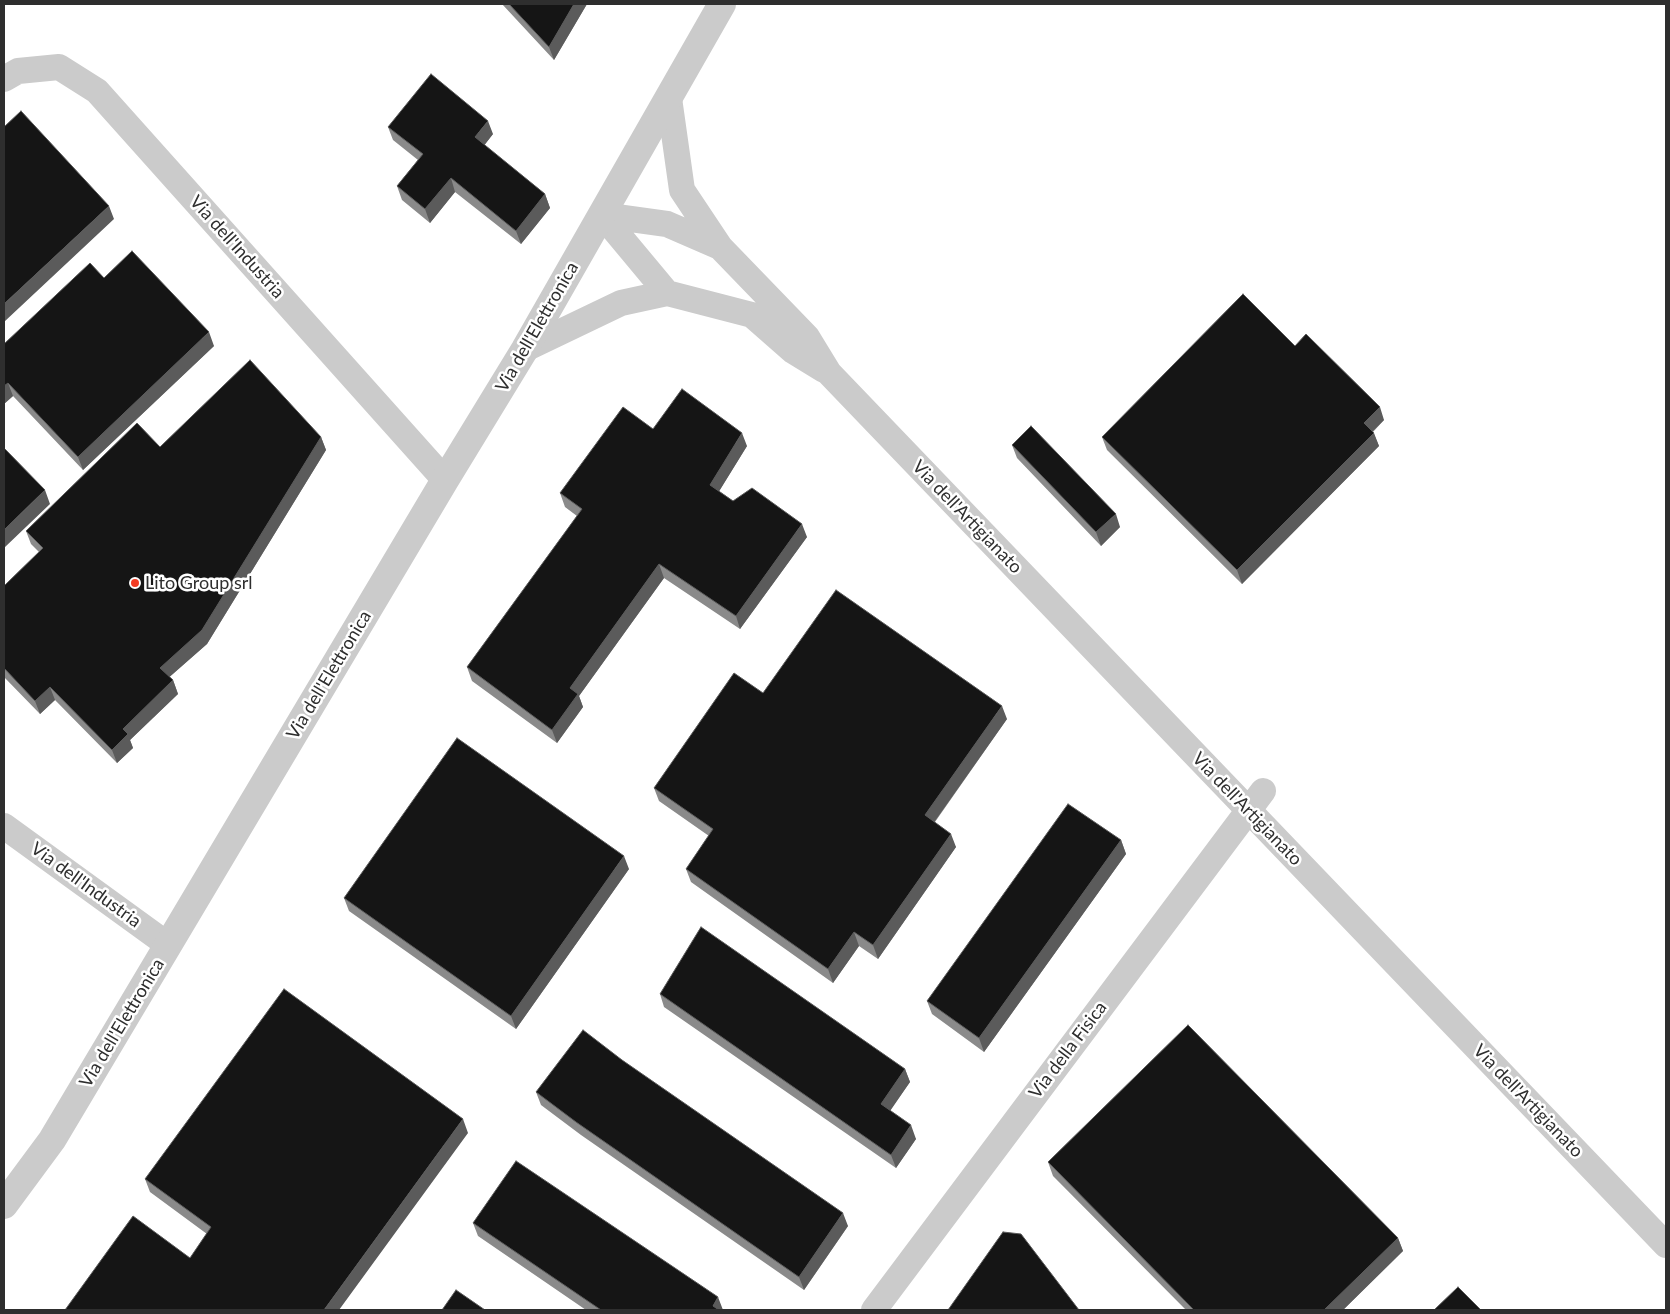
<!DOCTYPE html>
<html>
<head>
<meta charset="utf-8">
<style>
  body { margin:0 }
  #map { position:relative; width:1670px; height:1314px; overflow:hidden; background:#fff; font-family:Lato,sans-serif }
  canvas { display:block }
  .frame { position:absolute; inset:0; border:5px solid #2e2e2e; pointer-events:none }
</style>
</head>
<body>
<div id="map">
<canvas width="1670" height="1314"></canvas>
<div class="frame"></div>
</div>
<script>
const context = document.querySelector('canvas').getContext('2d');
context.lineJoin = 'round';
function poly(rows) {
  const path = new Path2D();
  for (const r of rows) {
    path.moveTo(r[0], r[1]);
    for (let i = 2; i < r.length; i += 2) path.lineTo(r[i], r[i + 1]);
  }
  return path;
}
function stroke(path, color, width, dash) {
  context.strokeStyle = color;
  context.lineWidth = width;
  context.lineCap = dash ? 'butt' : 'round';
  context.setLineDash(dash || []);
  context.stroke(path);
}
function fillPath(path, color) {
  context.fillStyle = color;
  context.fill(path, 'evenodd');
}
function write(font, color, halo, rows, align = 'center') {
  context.font = font + ' Lato,sans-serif';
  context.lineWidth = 5;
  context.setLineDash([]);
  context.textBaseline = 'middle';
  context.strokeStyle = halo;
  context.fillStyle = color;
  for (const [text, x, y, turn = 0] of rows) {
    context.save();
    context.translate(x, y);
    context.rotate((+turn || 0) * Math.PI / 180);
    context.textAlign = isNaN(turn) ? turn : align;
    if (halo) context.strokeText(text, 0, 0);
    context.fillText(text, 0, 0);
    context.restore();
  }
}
stroke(poly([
  [4,79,18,71,59,67,97,91,445,480],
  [669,98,682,190,720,247,807,337,829,373,1666,1245],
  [602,215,667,224,720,247],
  [602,215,667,293],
  [525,349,621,303,667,293,752,315,793,351,824,370],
  [4,826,168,945],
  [874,1310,1263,791]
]), '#cbcbcb', 26);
stroke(poly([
  [4,1205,52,1140,445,480,525,349,722,4]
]), '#cbcbcb', 28);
fillPath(poly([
  [502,4,587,4,554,60],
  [388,127,493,134,484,145,545,194,550,208,521,244,455,192,430,223,402,200,397,186,418,160,393,140],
  [104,278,214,346,83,470,13,396,4,404,4,344],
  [1295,346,1384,420,1373,432,1379,446,1242,584,1107,450,1102,437],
  [653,429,747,446,719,491,733,501,807,537,740,629,664,578,579,696,583,707,557,743,472,681,467,667,577,516,565,507,560,493],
  [321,437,326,450,207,644,169,677,173,680,178,694,130,740,133,748,117,763,55,700,40,714,4,677,4,586,39,552,31,544,26,531,160,447],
  [1012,445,1120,527,1101,546,1017,458],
  [763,693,1007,719,935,822,956,847,878,959,859,946,833,983,691,882,686,869,709,836,659,801,654,788],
  [1121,840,1126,854,984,1052,932,1014,927,1001],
  [629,869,516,1029,349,911,344,898],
  [660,994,905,1069,910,1082,890,1110,916,1139,896,1168,664,1007],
  [622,1060,848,1226,804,1290,581,1135,541,1105,536,1092],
  [468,1133,190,1258,207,1234,150,1192,145,1179],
  [1048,1162,1398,1238,1403,1251,1343,1310,1186,1310,1053,1176],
  [473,1223,723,1310,586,1310,478,1236]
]), '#8a8a8a');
fillPath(poly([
  [574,4,587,4,554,60,549,47],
  [488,121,493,134,480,151,475,137],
  [451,178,455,192,430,223,425,209],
  [545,194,550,208,521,244,516,231],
  [109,206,114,219,4,322,4,304],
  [209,332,214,346,83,470,78,457],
  [8,383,13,396,4,404,4,386],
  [1380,407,1384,420,1368,436,1364,423],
  [742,433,747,446,715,498,710,485],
  [1374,433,1379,446,1242,584,1237,570],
  [321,437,326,450,207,644,165,681,160,668],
  [45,490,50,504,4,548,4,530],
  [1116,514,1120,527,1101,546,1096,532],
  [802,524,807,537,740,629,736,616],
  [659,564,664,578,579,696,583,707,557,743,552,730,570,688],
  [173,680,178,694,130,740,133,748,117,763,112,750,123,729],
  [50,687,55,700,40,714,35,701],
  [1002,706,1007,719,930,828,925,815],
  [951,834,956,847,878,959,873,945],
  [1121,840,1126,854,984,1052,979,1038],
  [624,856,629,869,516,1029,511,1016],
  [854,932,859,946,833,983,828,969],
  [905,1069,910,1082,886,1117,881,1104],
  [463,1119,468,1133,339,1310,324,1310],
  [911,1125,916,1139,896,1168,891,1155],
  [843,1213,848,1226,804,1290,799,1277],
  [1398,1238,1403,1251,1343,1310,1324,1310],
  [718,1297,723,1310,714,1310,713,1306]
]), '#5b5b5b');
const building = poly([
  [509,4,574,4,549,47,509,4],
  [431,74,488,121,475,137,545,194,516,231,451,178,425,209,397,186,423,154,388,127,431,74],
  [21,111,109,206,4,304,4,127,21,111],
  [132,251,209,332,78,457,8,383,4,386,4,344,90,263,104,278,132,251],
  [1243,294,1295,346,1306,334,1380,407,1364,423,1374,433,1237,570,1102,437,1243,294],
  [250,360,321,437,202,630,160,668,173,680,123,729,128,734,112,750,50,687,35,701,4,668,4,586,43,548,26,531,137,423,160,447,250,360],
  [682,389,742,433,710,485,733,501,752,488,802,524,736,616,659,564,570,688,578,694,552,730,467,667,582,509,560,493,623,407,653,429,682,389],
  [1031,426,1116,514,1096,532,1012,445,1031,426],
  [4,448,45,490,4,530,4,448],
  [836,590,1002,706,925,815,951,834,873,945,854,932,828,969,686,869,713,829,654,788,734,673,763,693,836,590],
  [457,738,624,856,511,1016,344,898,457,738],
  [1068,804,1121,840,979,1038,927,1001,1068,804],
  [701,927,905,1069,881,1104,911,1125,891,1155,660,994,701,927],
  [284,989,463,1119,324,1310,65,1310,133,1216,190,1258,211,1227,145,1179,284,989],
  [1188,1025,1398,1238,1324,1310,1194,1310,1048,1162,1188,1025],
  [583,1030,622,1060,843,1213,799,1277,576,1122,536,1092,583,1030],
  [516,1161,718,1297,713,1306,719,1310,601,1310,473,1223,516,1161],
  [1003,1232,1021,1234,1079,1310,948,1310,1003,1232],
  [1458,1287,1481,1310,1434,1310,1458,1287],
  [456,1290,485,1310,442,1310,456,1290]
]);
fillPath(building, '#151515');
stroke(building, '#5b5b5b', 1);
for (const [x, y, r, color] of [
  [135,583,5,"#f33b22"]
]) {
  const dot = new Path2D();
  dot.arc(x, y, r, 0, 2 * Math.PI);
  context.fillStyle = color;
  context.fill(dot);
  stroke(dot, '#fff', 2);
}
write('18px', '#2e2e2e', '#fff', [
  ["Via dell'Industria",237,247,48],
  ["Via dell'Elettronica",537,327,-60],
  ["Via dell'Artigianato",967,517,46],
  ["Via dell'Elettronica",329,675,-59],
  ["Via dell'Artigianato",1247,809,46],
  ["Via dell'Industria",86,885,36],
  ["Via dell'Elettronica",122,1023,-59],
  ["Via della Fisica",1068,1050,-53],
  ["Via dell'Artigianato",1528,1101,46]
]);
write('18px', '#2e2e2e', '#fff', [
  ["Lito Group srl",145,583]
], 'left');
</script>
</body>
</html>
